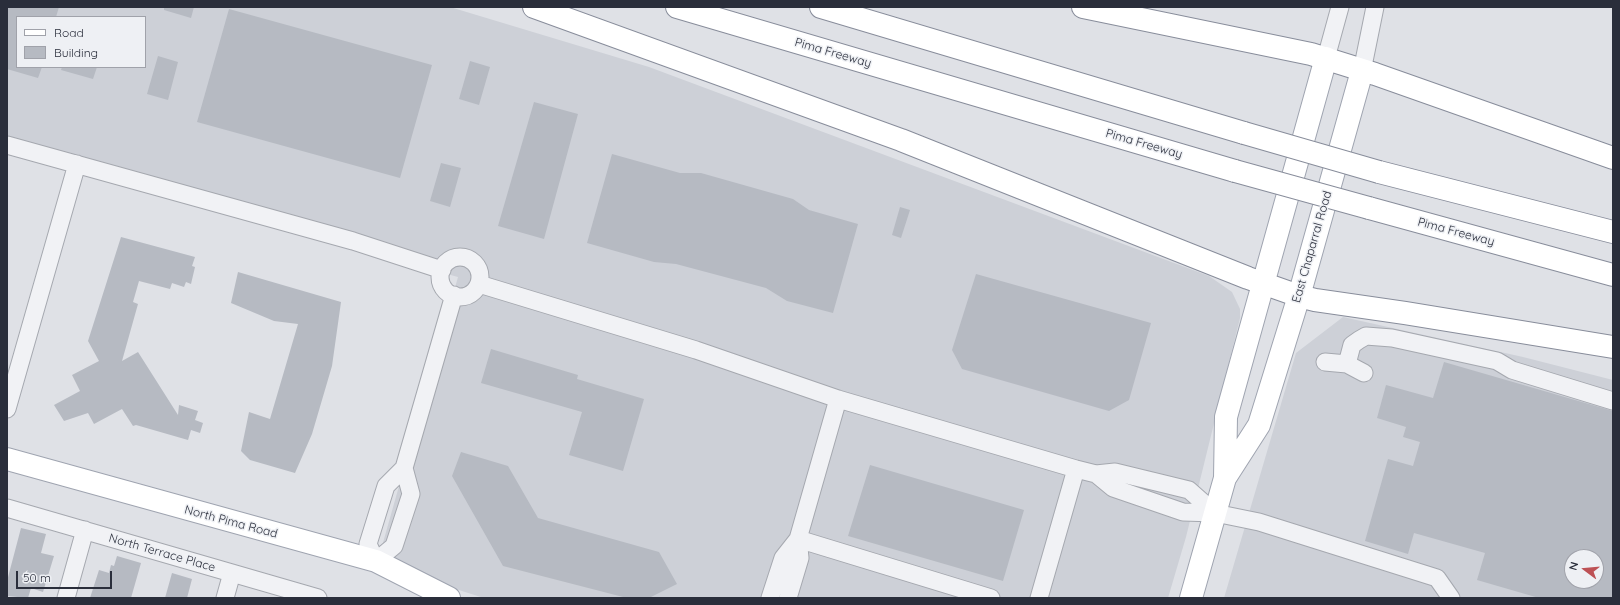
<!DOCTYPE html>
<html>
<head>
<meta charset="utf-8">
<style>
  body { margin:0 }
  #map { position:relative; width:1620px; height:605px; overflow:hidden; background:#dfe1e6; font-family:Quicksand,sans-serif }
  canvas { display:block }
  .frame { position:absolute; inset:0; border:8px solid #2a2e3b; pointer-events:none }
  .legend { position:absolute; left:16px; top:16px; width:130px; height:52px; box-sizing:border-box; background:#eef0f4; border:1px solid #a0a2aa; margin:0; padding:5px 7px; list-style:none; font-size:12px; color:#2a2e3b }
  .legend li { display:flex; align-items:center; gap:8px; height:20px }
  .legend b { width:20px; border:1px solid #a0a2aa }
  .north { position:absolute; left:1564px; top:549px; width:40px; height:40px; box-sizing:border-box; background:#eef0f4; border:1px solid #a0a2aa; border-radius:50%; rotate:286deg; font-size:11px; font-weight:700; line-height:16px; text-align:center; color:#2a2e3b }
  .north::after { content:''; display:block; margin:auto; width:14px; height:18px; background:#bd5155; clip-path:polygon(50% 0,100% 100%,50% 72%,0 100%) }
  .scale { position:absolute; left:16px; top:571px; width:96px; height:18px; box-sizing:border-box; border:2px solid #2a2e3b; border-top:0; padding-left:5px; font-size:12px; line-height:14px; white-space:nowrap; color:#2a2e3b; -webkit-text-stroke:3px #eef0f4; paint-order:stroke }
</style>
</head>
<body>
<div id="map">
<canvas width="1620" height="605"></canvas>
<div class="frame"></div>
<ul class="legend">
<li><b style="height:5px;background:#fff"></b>Road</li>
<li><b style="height:11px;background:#b6bac2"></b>Building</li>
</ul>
<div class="north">N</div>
<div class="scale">50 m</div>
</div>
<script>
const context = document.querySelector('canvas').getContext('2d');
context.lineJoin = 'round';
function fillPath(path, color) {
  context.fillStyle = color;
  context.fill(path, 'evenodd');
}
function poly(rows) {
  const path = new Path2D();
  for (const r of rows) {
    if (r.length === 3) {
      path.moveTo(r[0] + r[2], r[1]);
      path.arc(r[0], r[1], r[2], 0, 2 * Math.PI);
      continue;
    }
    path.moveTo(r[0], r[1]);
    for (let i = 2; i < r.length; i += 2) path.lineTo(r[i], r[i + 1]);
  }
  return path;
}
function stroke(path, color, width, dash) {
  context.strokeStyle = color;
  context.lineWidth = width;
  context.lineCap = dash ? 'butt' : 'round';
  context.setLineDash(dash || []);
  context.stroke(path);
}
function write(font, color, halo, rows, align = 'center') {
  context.font = font + ' Quicksand,sans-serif';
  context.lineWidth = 3;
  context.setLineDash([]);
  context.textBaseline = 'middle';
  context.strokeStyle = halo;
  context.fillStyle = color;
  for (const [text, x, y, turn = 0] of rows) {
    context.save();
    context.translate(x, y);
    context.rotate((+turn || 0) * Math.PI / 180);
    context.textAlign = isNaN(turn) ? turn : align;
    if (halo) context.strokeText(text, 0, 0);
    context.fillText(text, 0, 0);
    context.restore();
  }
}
fillPath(poly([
  [7,7,450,7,649,67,1209,276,1232,292,1240,309,1240,318,1186,537,1168,598,484,598,377,564,458,277,7,154],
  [17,17,145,17,145,67,17,67],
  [1343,317,1523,357,1613,380,1613,598,1224,598,1296,353],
  [1572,557,1596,557,1596,581,1572,581]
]), '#cdd0d7');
fillPath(poly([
  [7,7,59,7,56,17,17,17,17,67,42,67,38,78,7,69],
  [164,7,194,7,191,18,164,10],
  [229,9,432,65,400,178,197,122],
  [158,56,178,62,168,100,147,94],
  [470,61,490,67,479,105,459,99],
  [62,67,97,67,93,79,61,70],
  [534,102,578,114,544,239,498,226],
  [612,154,680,173,701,173,793,199,809,210,858,224,833,313,787,301,766,288,676,264,654,262,587,243],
  [441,163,461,168,450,207,430,201],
  [900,207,910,210,901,238,892,235],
  [121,237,195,257,192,266,195,267,191,284,186,282,184,287,172,283,170,289,139,281,133,302,138,304,122,361,138,352,178,415,179,405,198,411,195,420,203,423,200,433,191,430,188,440,136,425,133,426,122,409,94,424,88,413,64,421,54,405,80,391,72,375,99,361,88,341],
  [238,272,341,302,332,366,312,434,295,473,250,460,241,451,249,412,270,419,298,324,274,321,231,303],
  [976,274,1151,323,1129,400,1109,411,962,369,952,350],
  [491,349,578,375,577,379,644,399,623,471,569,455,582,412,481,383],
  [1444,362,1613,411,1613,598,1539,598,1477,580,1485,553,1414,533,1408,554,1365,541,1388,459,1413,466,1420,442,1403,437,1406,427,1377,418,1386,385,1433,398],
  [1572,557,1596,557,1596,581,1572,581],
  [461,452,508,466,538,518,659,552,677,584,649,598,627,598,503,566,452,476],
  [870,465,1024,510,1003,581,848,536],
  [21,528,46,534,41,553,54,556,43,592,31,588,28,598,7,596,7,581],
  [117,556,141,563,131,598,90,598,99,570,109,573,111,565,114,566],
  [172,573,192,579,187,598,165,598]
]), '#b6bac2');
const minor = poly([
  [1326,58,1340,7],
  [1362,71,1375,7],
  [7,145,353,241,442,270],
  [460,277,20],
  [479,284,696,350,838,399,1076,469,1096,474,1115,472,1189,490,1215,513],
  [1325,362,1347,364,1364,373],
  [1347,364,1352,345,1359,340,1366,336,1392,338,1497,361,1512,370,1613,401],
  [7,409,77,164],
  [404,468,411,494,394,546,376,561,368,544,386,486,404,468,454,295],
  [1096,474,1113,488,1183,512,1215,513,1259,522,1437,578,1451,598],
  [7,508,318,598],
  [798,539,991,598],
  [66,598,85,530],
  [225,598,232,573],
  [770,598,783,558,798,539],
  [788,598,800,558,798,539,838,399],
  [1039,598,1076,469]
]);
const major = poly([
  [7,459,376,561,449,598],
  [1225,478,1259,425,1299,296,1362,71],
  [1191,598,1225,478,1226,417,1326,58]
]);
const highway = poly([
  [534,7,901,140,1248,278,1299,296,1315,300,1405,313,1613,347],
  [677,7,1235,171],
  [821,7,1244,133],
  [1083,7,1311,54,1375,74,1613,158],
  [1379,172,1613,232],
  [1369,208,1613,275]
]);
stroke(minor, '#a5a8af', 19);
stroke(major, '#9fa4b0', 24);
stroke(highway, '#888d9b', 24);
stroke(minor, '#f1f2f5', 17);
stroke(major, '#fff', 22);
stroke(highway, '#fff', 22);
const highwayBridge = poly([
  [1244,133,1379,172],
  [1235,171,1369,208]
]);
stroke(highwayBridge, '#888d9b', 24, []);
stroke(highwayBridge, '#fff', 22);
write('12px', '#2a2e3b', '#eef0f4', [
  ["Pima Freeway",833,53,16],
  ["Pima Freeway",1144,144,16],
  ["Pima Freeway",1456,232,15],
  ["East Chaparral Road",1312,247,-74],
  ["North Pima Road",231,522,15],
  ["North Terrace Place",162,553,16]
]);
</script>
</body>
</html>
